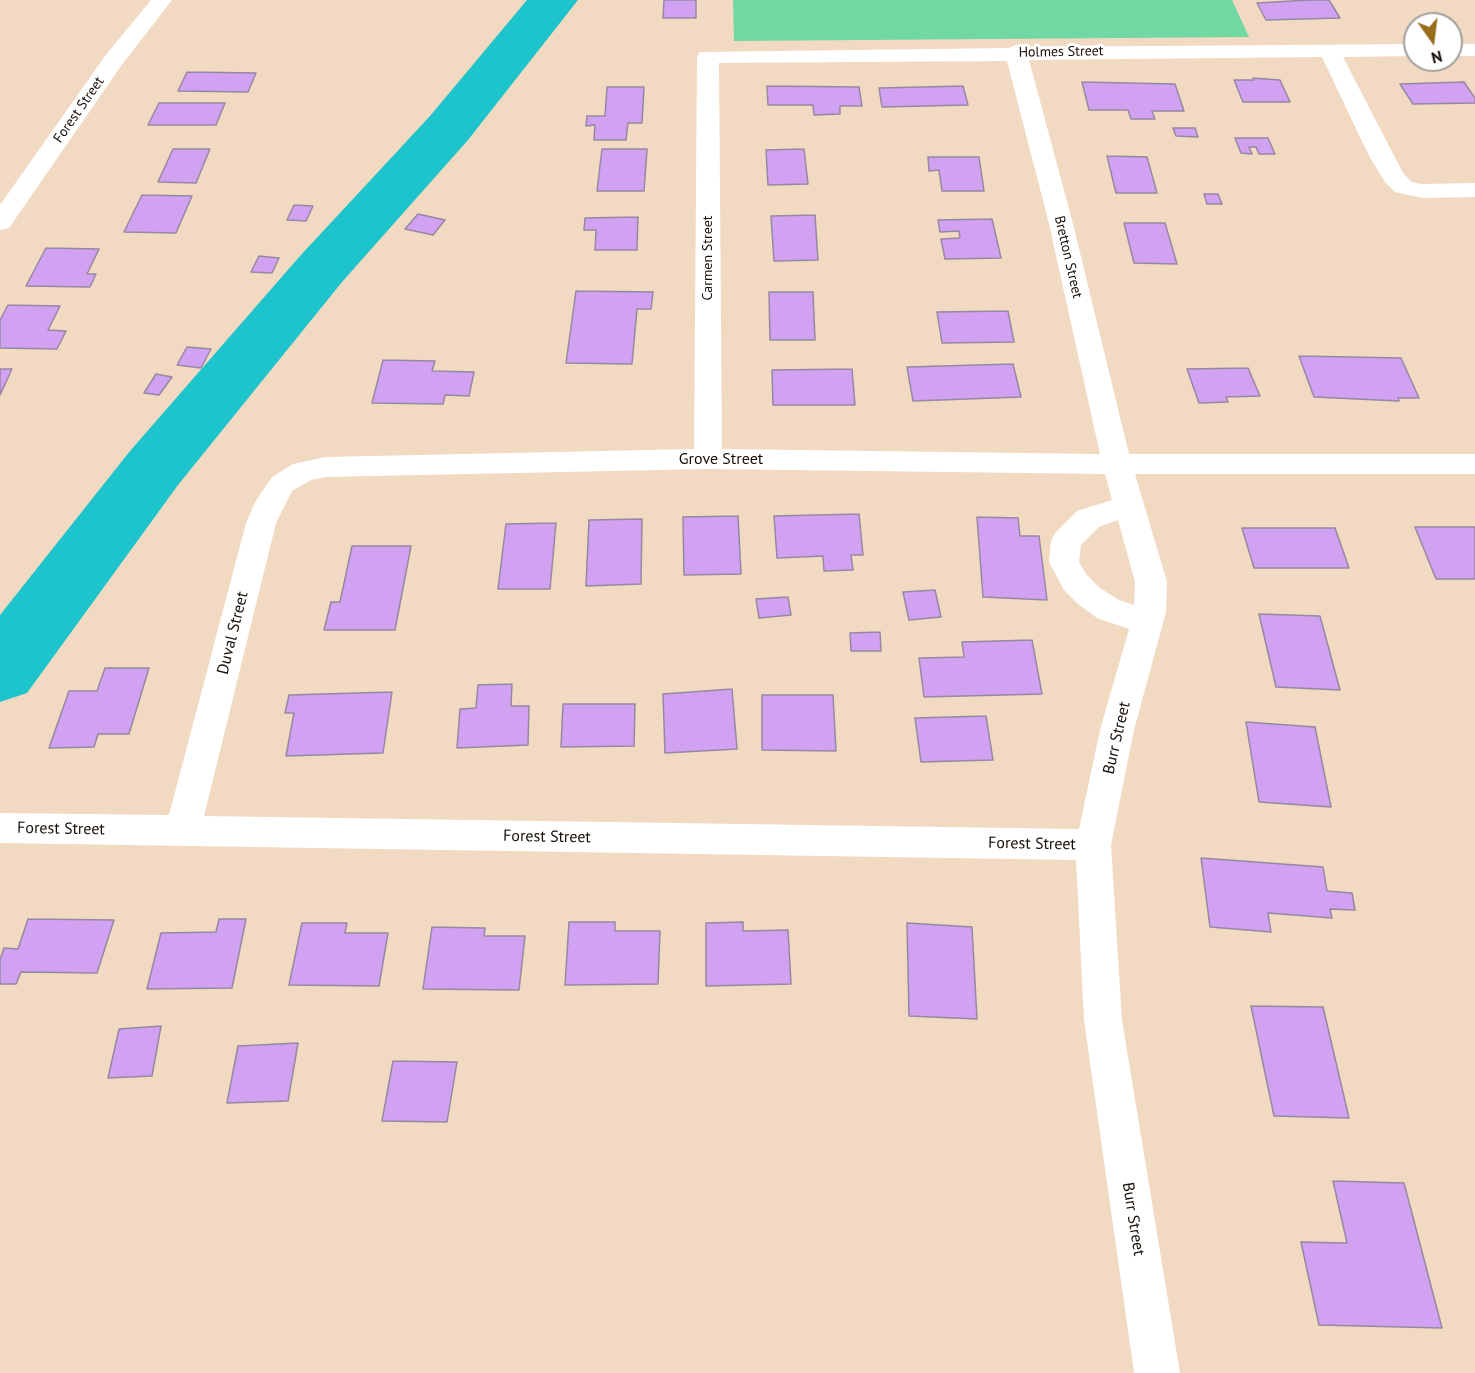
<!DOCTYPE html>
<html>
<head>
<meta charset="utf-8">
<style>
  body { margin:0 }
  #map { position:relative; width:1475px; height:1373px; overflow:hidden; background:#f1d9c2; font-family:"PT Sans",sans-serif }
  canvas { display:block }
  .north { position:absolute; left:1403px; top:12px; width:60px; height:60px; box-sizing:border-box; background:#fff; border:2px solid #a29f9c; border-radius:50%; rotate:166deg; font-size:16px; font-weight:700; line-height:24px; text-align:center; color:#160e07 }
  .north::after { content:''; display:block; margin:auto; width:21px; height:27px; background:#986e1b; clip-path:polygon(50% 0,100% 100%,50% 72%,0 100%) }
</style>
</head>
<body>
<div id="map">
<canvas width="1475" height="1373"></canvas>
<div class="north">N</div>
</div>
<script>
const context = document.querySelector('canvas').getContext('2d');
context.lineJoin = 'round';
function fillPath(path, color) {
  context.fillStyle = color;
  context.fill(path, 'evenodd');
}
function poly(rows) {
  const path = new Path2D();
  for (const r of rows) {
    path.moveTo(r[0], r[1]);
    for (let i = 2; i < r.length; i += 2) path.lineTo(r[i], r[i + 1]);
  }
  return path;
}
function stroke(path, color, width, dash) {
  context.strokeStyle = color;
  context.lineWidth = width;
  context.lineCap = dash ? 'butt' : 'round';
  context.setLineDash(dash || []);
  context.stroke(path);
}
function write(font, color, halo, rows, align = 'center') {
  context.font = font + ' "PT Sans",sans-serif';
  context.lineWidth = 6;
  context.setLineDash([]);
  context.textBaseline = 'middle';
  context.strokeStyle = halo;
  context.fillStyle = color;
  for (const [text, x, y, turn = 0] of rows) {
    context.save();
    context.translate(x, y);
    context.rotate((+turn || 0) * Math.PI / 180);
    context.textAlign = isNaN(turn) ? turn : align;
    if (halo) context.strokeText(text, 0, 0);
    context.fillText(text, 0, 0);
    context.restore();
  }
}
fillPath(poly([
  [733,0,1232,0,1249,37,734,41]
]), '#71d8a4');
fillPath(poly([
  [527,0,578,0,468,140,342,282,178,485,27,693,0,702,0,615,130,451,300,256,430,116,527,0]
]), '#1ec4cb');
const building = poly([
  [664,0,696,0,696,18,663,18,664,0],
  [1309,0,1329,0,1340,18,1266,20,1257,3,1309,0],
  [187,72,256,73,248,92,178,91,187,72],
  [1253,78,1280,80,1290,102,1243,102,1234,80,1254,80,1253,78],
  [1082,82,1175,84,1184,111,1152,111,1155,119,1131,119,1128,110,1089,110,1082,82],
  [1464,82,1475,98,1475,103,1413,104,1400,84,1464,82],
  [767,86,859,87,862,106,840,106,840,114,814,115,813,105,768,105,767,86],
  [963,86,968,105,882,107,879,88,963,86],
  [607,87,644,87,642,123,628,123,626,140,594,140,595,125,586,126,587,116,605,116,607,87],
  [159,103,225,103,216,125,148,125,159,103],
  [1173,128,1195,128,1198,137,1176,136,1173,128],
  [1235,138,1268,138,1275,154,1259,154,1256,147,1249,147,1252,154,1241,153,1235,138],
  [173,149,210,149,196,183,158,182,173,149],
  [602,149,647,149,644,191,597,191,602,149],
  [804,149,808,184,768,185,766,150,804,149],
  [1107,156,1147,157,1157,193,1116,193,1107,156],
  [928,157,979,157,984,191,942,191,939,170,929,171,928,157],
  [1204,194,1218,194,1222,204,1207,204,1204,194],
  [142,195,192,196,176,233,124,232,142,195],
  [294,205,313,206,306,221,287,220,294,205],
  [418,214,445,220,433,235,405,229,418,214],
  [815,215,818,260,774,261,771,216,815,215],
  [638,217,637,250,595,250,596,230,584,230,585,218,638,217],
  [992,219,1001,258,945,259,941,239,960,238,959,231,940,232,938,220,992,219],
  [1124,223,1165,223,1177,264,1134,263,1124,223],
  [46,248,99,249,87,274,96,274,90,287,26,286,46,248],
  [259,256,279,258,272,273,251,272,259,256],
  [576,291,653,292,651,309,637,309,632,364,566,363,576,291],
  [769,292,813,292,815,340,770,340,769,292],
  [8,305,60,306,48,330,66,331,57,349,0,348,0,320,8,305],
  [1008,311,1014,342,942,343,937,312,1008,311],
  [187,347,211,349,201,368,177,365,187,347],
  [1299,356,1401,358,1419,398,1398,398,1399,401,1314,397,1299,356],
  [383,360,435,361,432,371,474,372,469,396,445,395,443,404,372,403,383,360],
  [1013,364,1021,397,913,401,907,367,1013,364],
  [1248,368,1260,396,1226,397,1228,402,1199,403,1187,369,1248,368],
  [0,369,12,369,0,395,0,369],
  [852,369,855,405,773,405,772,370,852,369],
  [156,374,172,377,159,395,144,393,156,374],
  [859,514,863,555,851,555,853,570,824,571,823,556,777,558,774,516,859,514],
  [738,516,741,574,684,575,683,517,738,516],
  [977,517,1018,518,1020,536,1039,536,1047,600,983,597,977,517],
  [642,519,641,584,586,586,589,520,642,519],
  [556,523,550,589,498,589,506,524,556,523],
  [1415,527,1475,527,1475,579,1436,579,1415,527],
  [1242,528,1335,528,1349,568,1254,568,1242,528],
  [352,546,411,546,395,630,324,630,331,602,340,602,352,546],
  [935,590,941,617,909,620,903,592,935,590],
  [788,597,791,615,759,618,756,599,788,597],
  [1259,614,1320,616,1340,690,1276,687,1259,614],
  [880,632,881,651,851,651,850,633,880,632],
  [1032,640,1042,694,924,697,919,658,964,657,962,642,1032,640],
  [105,668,149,668,129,734,98,734,94,747,49,748,69,691,97,691,105,668],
  [512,684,511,706,529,706,528,745,457,748,460,709,476,708,478,685,512,684],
  [732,689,737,749,665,753,663,694,732,689],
  [392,692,383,753,286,756,294,713,285,713,289,695,392,692],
  [762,695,833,695,836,751,762,750,762,695],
  [563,704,635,704,634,746,561,747,563,704],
  [986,716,993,760,921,762,915,718,986,716],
  [1246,722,1315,727,1331,807,1259,802,1246,722],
  [1201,858,1323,867,1327,891,1352,893,1355,910,1330,909,1332,918,1268,913,1271,932,1210,927,1201,858],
  [28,919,114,920,97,973,21,972,16,984,0,984,0,960,4,948,18,949,28,919],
  [219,919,246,919,232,988,147,989,161,933,216,932,219,919],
  [569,922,615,922,615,931,660,931,658,984,565,985,569,922],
  [743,922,743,931,788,930,791,984,706,986,706,923,743,922],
  [302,923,347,923,345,933,388,933,379,986,289,985,302,923],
  [907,923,972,927,977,1019,909,1016,907,923],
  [432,927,485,928,484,936,525,936,519,990,423,989,432,927],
  [1251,1006,1323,1007,1349,1118,1274,1116,1251,1006],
  [161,1026,152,1076,108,1078,119,1029,161,1026],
  [298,1043,288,1101,227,1103,238,1046,298,1043],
  [393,1061,457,1062,447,1122,382,1121,393,1061],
  [1333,1181,1404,1183,1442,1328,1319,1325,1301,1242,1347,1243,1333,1181]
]);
fillPath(building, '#d1a1f2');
stroke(building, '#9688a1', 1.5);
fillPath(poly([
  [151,0,172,0,121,66,9,228,0,230,0,205,105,56,151,0],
  [1415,44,1415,56,1343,57,1403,173,1412,182,1422,184,1475,183,1475,197,1422,198,1395,192,1385,182,1369,156,1322,57,1029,60,1073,224,1129,454,1475,454,1475,474,1135,474,1167,582,1166,612,1134,730,1111,845,1122,1020,1180,1373,1134,1373,1084,1020,1076,860,0,843,0,813,169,815,246,523,255,502,272,477,293,464,325,457,694,449,697,57,700,52,1008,48,1016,45,1024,47,1415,44],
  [1007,61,1049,224,1100,454,722,449,719,63,1007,61],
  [708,469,1105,474,1112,500,1077,511,1055,533,1051,541,1049,562,1064,590,1078,604,1097,618,1129,629,1100,730,1079,829,204,816,276,523,292,491,311,480,325,477,708,469],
  [1118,520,1135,582,1134,605,1119,600,1100,588,1086,574,1079,562,1081,545,1099,527,1118,520],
  [1451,44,1475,44,1475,56,1451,56,1451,44]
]), '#fff');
write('14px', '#160e07', '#fff', [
  ["Holmes Street",1061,52,-1],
  ["Forest Street",79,110,-55],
  ["Bretton Street",1068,257,77],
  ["Carmen Street",708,258,-90]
]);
write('16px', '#160e07', '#fff', [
  ["Grove Street",721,459],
  ["Duval Street",233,633,-76],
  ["Burr Street",1117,738,-77],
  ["Forest Street",61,829,1],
  ["Forest Street",547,837,1],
  ["Forest Street",1032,844,1],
  ["Burr Street",1133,1219,81]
]);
</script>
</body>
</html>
